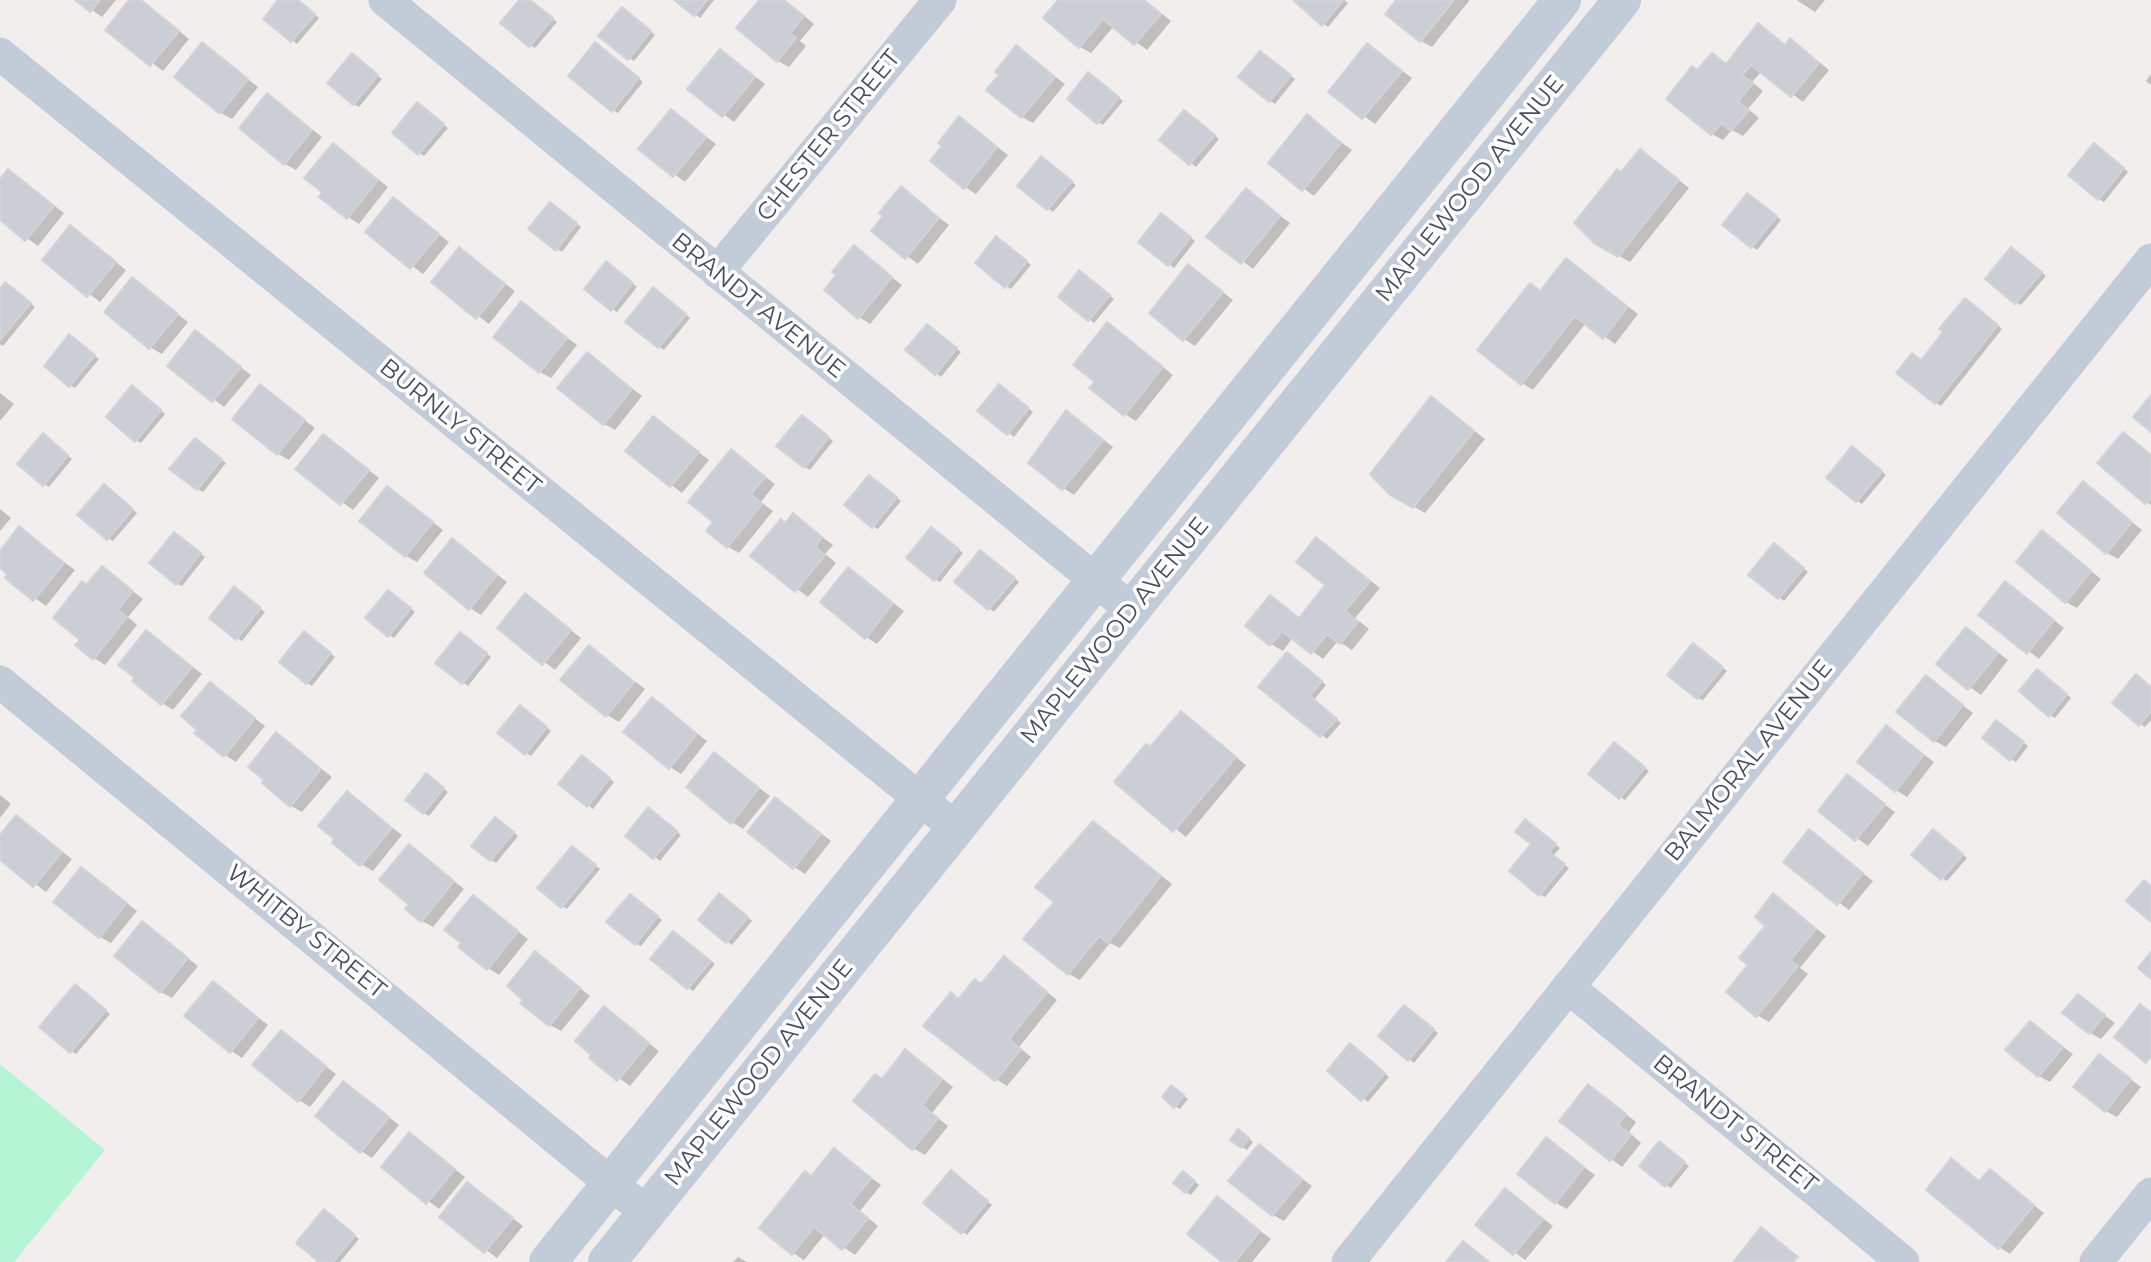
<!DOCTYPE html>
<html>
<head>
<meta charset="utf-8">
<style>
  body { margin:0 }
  canvas { display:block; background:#f1eeed }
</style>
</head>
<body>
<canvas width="2151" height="1262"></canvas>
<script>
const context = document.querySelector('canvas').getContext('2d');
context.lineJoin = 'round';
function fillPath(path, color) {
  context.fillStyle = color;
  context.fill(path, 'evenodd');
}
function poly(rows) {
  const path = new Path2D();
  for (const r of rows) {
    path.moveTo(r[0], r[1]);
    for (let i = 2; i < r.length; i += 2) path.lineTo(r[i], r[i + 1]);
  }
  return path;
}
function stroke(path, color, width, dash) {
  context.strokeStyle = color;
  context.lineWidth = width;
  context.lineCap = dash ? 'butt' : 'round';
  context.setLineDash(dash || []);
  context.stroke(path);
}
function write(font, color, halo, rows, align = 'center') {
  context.font = font + ' Montserrat,sans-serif';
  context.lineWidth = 7;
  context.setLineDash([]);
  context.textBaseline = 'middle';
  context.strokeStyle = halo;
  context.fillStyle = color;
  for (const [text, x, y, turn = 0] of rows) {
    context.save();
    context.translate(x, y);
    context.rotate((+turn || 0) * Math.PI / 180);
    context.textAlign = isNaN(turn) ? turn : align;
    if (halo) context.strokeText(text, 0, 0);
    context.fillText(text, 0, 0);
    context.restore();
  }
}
fillPath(poly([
  [0,1064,105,1150,14,1262,0,1262]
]), '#b6f4d6');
fillPath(poly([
  [78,0,116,0,102,17],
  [131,0,145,3,189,39,163,71,107,29],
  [280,0,298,0,319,18,297,44,265,18],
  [521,0,529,0,557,22,535,48,530,45],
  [677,0,714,0,700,18],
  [761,0,785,0,814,24,800,41,806,46,789,67,778,61],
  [1060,0,1145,0,1171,21,1147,50,1114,26,1091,53,1080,47],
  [1295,0,1344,0,1348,3,1328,27],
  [1399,0,1468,0,1469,1,1432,47,1421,41],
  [1797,0,1825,0,1815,12],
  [627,12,655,35,634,61,629,58],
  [1759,26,1787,46,1790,41,1801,47,1829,70,1803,102,1762,71,1752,82,1763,91,1748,109,1759,118,1743,136,1732,130,1723,140,1712,134,1698,72,1712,55,1727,64],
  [203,45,258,87,232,119,221,113],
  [1367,45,1412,78,1375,124,1330,91],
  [601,47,643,82,618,113,613,110],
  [1017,48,1065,84,1033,123,1022,117,1001,75],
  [721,51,765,84,734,122,689,89],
  [1265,56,1295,79,1275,104,1270,101],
  [357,58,382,79,359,107,354,104],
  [2151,74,2151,85,2146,81],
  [1094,77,1123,101,1103,125,1098,122],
  [267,95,322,137,296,170,285,164],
  [423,107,448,128,424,156,419,153],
  [672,111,716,144,685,182,640,149],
  [1190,115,1219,139,1196,167,1161,140],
  [1307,117,1352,150,1314,196,1270,163],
  [960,118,1008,155,976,194,965,187,944,146],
  [333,145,388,187,359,224,348,217],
  [2099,148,2128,172,2104,202,2099,199],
  [1641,151,1689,188,1630,262,1596,243,1622,174],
  [1047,161,1076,185,1053,212,1019,186],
  [9,171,64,213,38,246,0,218,0,182],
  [901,189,949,225,918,264,873,231],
  [1246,191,1290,223,1253,269,1209,236],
  [1753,198,1781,220,1757,250,1724,224],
  [394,200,449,242,423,274,368,232],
  [556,207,581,227,562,252,557,249],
  [1166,218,1195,241,1174,268,1140,241],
  [71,227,126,270,100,302,45,260],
  [1002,241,1031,265,1011,289,1006,286],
  [854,248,902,285,870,324,859,317],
  [460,250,515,291,489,324,433,282],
  [2017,252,2046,276,2021,305,2016,302],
  [1566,260,1638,314,1615,344,1586,323,1533,390,1522,383,1531,285,1541,291],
  [612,266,637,287,617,312,612,309],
  [1189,266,1233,300,1195,346,1184,339],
  [1085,275,1114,299,1094,323,1060,297],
  [132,279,188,322,162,354,150,347],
  [11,287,35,307,3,346,0,344,0,291],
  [659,292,690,318,664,350,628,321],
  [1970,303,2002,329,1941,406,1936,403,1922,361],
  [522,304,577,345,551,378,540,372],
  [1108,324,1173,375,1136,421,1125,414,1097,381],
  [932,329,961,352,941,377,907,350],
  [196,333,251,375,224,407,169,365],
  [75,340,99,359,75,388,70,385],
  [587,354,642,396,615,430,604,424],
  [260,386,315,428,289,460,278,454],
  [1004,389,1033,412,1014,437,979,410],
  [137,390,165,414,141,443,136,440],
  [0,393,14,404,0,421],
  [1431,398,1485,439,1425,513,1391,494],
  [1067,412,1113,447,1074,495,1063,488],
  [653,418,709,460,682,493,627,451],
  [807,420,833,441,810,470,805,467],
  [2123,434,2151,454,2151,505,2099,463],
  [324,436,379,478,353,510,297,468],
  [48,439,72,459,49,487,44,484],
  [200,443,226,463,203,492,198,489],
  [731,451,775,484,761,502,773,511,739,553,728,547,715,522],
  [1857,451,1886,475,1862,504,1857,501],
  [875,480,901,501,878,529,872,526],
  [2083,484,2142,530,2118,559,2107,553],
  [388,488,443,530,417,562,406,556],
  [109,489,137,513,113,541,108,538],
  [0,509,11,518,0,531],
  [793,516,833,545,825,554,836,563,808,597,753,556],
  [20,529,75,570,46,606,7,577,10,574,0,566,0,553],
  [937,532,963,553,940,582,935,579],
  [2042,532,2101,579,2077,608,2066,602],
  [179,537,205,557,182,586,177,584],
  [1316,539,1380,588,1355,618,1369,629,1352,650,1338,641,1323,659,1293,637,1283,651,1271,644,1270,598,1300,619,1328,585],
  [452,540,507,582,481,615,470,608],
  [1779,548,1808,572,1784,601,1750,574],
  [986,555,1019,582,994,612,956,582],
  [102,568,143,599,128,617,137,625,105,665,94,658,82,639,87,586],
  [849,569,904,611,877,644,866,637],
  [2006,583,2064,628,2039,659,1980,614],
  [239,592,265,612,242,641,237,638],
  [393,595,415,612,394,638,389,635],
  [526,596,581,638,555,670,499,628],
  [1966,629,2008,660,1981,695,1938,664],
  [147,632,202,674,173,710,162,703,137,678],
  [309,636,335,657,312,686,307,683],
  [466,637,491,657,468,686,437,663],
  [589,647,645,689,619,722,607,715],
  [1699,648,1727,671,1703,700,1698,698],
  [1292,657,1326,685,1314,700,1341,723,1327,739,1260,687],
  [2043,674,2071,698,2055,718,2050,715],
  [1926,678,1973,713,1946,747,1935,741],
  [210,684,265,726,236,762,225,755],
  [2151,687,2151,720,2145,727,2140,724],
  [652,699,707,741,681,774,670,767],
  [525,710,551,731,531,756,526,753],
  [1181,713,1246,765,1186,837,1116,782,1151,749],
  [2002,725,2028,746,2016,762,2011,759],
  [1887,727,1934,762,1907,797,1896,790],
  [277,734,332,777,302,812,291,806],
  [1620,747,1649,771,1625,800,1620,797],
  [714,754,770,796,743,829,732,822],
  [587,761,614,782,593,809,561,784],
  [1847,777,1895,812,1868,846,1820,811],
  [432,779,448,792,429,816,424,813],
  [347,793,402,835,373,871,361,864],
  [0,795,11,804,0,818],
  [776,800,831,841,805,874,794,867],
  [654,813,681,835,660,861,628,836],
  [17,817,72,859,46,892,0,858,0,838],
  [501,822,518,836,496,863,491,860],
  [1093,823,1172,884,1120,948,1110,943,1080,980,1069,974,1056,901],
  [1531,824,1560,848,1553,856,1569,868,1545,897,1540,894],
  [1810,832,1873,881,1849,910,1786,862],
  [1938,834,1967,858,1947,881,1942,878],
  [410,846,464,889,433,927,422,921,412,905],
  [578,851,600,869,567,909,562,906],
  [82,869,137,911,111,943,100,937],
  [1774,896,1826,936,1800,968,1808,974,1769,1022,1757,1015,1750,965,1768,925],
  [474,898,528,939,499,975,488,968],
  [725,898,752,921,732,945,700,920],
  [635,899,662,920,641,946,636,944],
  [143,924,198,966,172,998,161,992],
  [679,936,715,964,693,991,653,959],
  [536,954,590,996,561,1031,550,1025],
  [1004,958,1057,1000,1019,1047,1031,1057,1007,1086,996,1079,951,994,960,1000,976,981,982,985],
  [213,984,268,1025,242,1058,231,1051],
  [81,989,110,1014,76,1054,71,1051],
  [2078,996,2115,1023,2101,1039,2090,1033],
  [604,1009,659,1051,630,1086,591,1057],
  [1409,1010,1438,1033,1414,1063,1380,1036],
  [2030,1023,2073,1054,2050,1082,2039,1076],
  [281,1032,336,1074,310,1107,299,1100],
  [1356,1048,1389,1077,1368,1102,1329,1070],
  [906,1051,953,1087,932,1113,948,1126,925,1155,913,1148,883,1080],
  [2100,1056,2141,1087,2117,1117,2106,1111],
  [344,1083,399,1125,372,1158,361,1151],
  [1177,1091,1188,1099,1180,1109,1175,1106],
  [1599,1093,1636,1122,1629,1132,1641,1143,1622,1167,1561,1121],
  [1244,1134,1253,1142,1247,1150,1242,1147],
  [410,1135,465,1177,439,1209,383,1167],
  [1547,1139,1595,1175,1567,1209,1556,1203],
  [1259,1146,1312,1186,1284,1221,1273,1215],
  [1664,1147,1689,1166,1671,1188,1666,1185],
  [834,1150,881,1185,860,1211,878,1226,855,1255,825,1234,804,1260,793,1253,812,1177],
  [1951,1160,1981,1182,1990,1171,2044,1213,2010,1254,1999,1247],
  [956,1175,992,1205,967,1235,926,1203],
  [1188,1176,1199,1185,1191,1195,1186,1192],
  [468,1184,523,1226,497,1258,441,1216],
  [1505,1190,1553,1226,1525,1260,1478,1225],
  [1217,1198,1271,1239,1252,1262,1225,1262],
  [330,1214,359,1239,340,1262,321,1262],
  [738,1257,747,1262,733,1262]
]), '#0003');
const building = poly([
  [75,0,100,0,90,12,75,0],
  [129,0,141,0,179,31,150,66,105,30,129,0],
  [278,0,298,0,315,14,291,42,263,19,278,0],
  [519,0,530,0,553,18,529,47,500,23,519,0],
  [674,0,707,0,694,16,674,0],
  [759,0,784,0,804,16,790,33,796,38,777,62,736,28,759,0],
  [1058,0,1144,0,1161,14,1134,45,1103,19,1079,48,1043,18,1058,0],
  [1293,0,1343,0,1322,26,1293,0],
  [1396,0,1454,0,1420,42,1385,14,1396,0],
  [622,7,651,31,628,60,598,36,622,7],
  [1758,23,1785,45,1790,38,1819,63,1791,97,1751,65,1742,75,1753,83,1738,102,1749,110,1731,131,1721,123,1711,135,1666,99,1692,66,1697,70,1712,53,1726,64,1758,23],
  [202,42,248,79,220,114,174,77,202,42],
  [595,42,639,78,612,112,568,76,595,42],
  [1367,43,1402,71,1362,119,1328,92,1367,43],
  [1016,45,1055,77,1021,118,986,90,999,75,995,72,1016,45],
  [720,49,755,77,722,117,687,89,720,49],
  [1260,51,1291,75,1269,102,1238,77,1260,51],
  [352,53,378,75,353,105,327,83,352,53],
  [1088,72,1119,97,1097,124,1067,99,1088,72],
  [267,93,312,130,284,165,239,128,267,93],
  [417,102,444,124,418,155,392,133,417,102],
  [671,109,706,137,673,177,638,149,671,109],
  [1184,110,1215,135,1189,165,1159,140,1184,110],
  [1307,114,1341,143,1302,191,1268,163,1307,114],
  [959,116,997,147,964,189,930,161,942,146,938,143,959,116],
  [333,143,378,180,347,219,319,197,322,192,304,178,333,143],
  [2094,143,2124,168,2098,200,2068,175,2094,143],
  [1640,149,1679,180,1618,257,1595,244,1574,223,1617,169,1621,172,1640,149],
  [1041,156,1072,181,1047,210,1017,186,1041,156],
  [8,169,54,206,25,241,0,220,0,179,8,169],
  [901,186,939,218,905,259,871,231,883,216,879,213,901,186],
  [1246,188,1280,216,1241,264,1206,237,1246,188],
  [1747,193,1777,216,1751,248,1722,225,1747,193],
  [393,197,439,234,410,269,365,232,393,197],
  [550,202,577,223,556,251,528,229,550,202],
  [1161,213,1191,237,1168,266,1138,242,1161,213],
  [70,225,116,262,87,297,42,260,70,225],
  [996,236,1027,261,1005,288,975,263,996,236],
  [854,245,892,277,858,319,824,290,836,275,832,272,854,245],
  [459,247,505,284,476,319,431,282,459,247],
  [2011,247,2042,272,2015,304,1985,279,2011,247],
  [1566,258,1628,307,1603,339,1575,316,1521,385,1477,350,1530,283,1540,291,1566,258],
  [606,261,633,283,611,311,584,289,606,261],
  [1188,264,1223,292,1183,341,1149,313,1188,264],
  [1079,270,1110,295,1088,321,1058,297,1079,270],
  [132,277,178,314,149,349,104,312,132,277],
  [5,282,31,303,0,340,0,289,5,282],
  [653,287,686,314,658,348,625,322,653,287],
  [1965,298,1998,325,1935,404,1896,373,1912,353,1921,360,1943,332,1939,329,1965,298],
  [521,301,567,338,539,373,493,337,521,301],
  [1107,322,1163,367,1124,416,1089,388,1095,382,1073,365,1107,322],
  [927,324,957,348,935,375,905,350,927,324],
  [195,330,241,367,212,402,167,366,195,330],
  [69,334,95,355,69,387,44,366,69,334],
  [587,352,632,389,603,425,557,388,587,352],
  [260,384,305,420,277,455,232,419,260,384],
  [999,384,1029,408,1007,435,977,411,999,384],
  [132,385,161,410,135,442,106,417,132,385],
  [2151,395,2151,432,2133,417,2151,395],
  [1431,396,1474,431,1413,508,1390,495,1370,474,1431,396],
  [1066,410,1103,440,1062,490,1028,463,1066,410],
  [802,415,829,437,804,468,776,446,802,415],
  [653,416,699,452,670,487,625,451,653,416],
  [2123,432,2151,455,2151,498,2145,504,2097,463,2123,432],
  [43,433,68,455,43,486,17,464,43,433],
  [323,434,369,470,340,505,295,469,323,434],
  [195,438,222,459,197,490,169,469,195,438],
  [1852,446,1882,471,1856,502,1826,478,1852,446],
  [731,449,765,477,751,494,762,504,727,548,706,531,713,522,688,502,731,449],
  [869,475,897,497,872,528,844,505,869,475],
  [2083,481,2132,522,2106,554,2057,513,2083,481],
  [104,484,133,509,107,540,77,515,104,484],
  [387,486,433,522,405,557,359,521,387,486],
  [793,513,822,537,815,547,825,555,795,592,750,556,781,519,785,523,793,513],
  [19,526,64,563,33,601,5,578,7,574,0,568,0,551,19,526],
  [931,527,959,549,934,581,906,558,931,527],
  [2042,530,2091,571,2065,603,2016,562,2042,530],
  [174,532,201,553,176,585,149,563,174,532],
  [1316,537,1370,581,1345,611,1358,622,1340,644,1327,634,1311,654,1282,631,1270,646,1245,626,1270,595,1299,618,1325,585,1296,562,1316,537],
  [452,538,497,575,469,610,424,573,452,538],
  [1774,543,1804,568,1778,599,1748,575,1774,543],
  [980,550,1015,578,988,610,954,582,980,550],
  [102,566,133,591,118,610,127,617,93,660,75,645,80,640,53,618,82,581,86,585,102,566],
  [848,567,893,603,865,639,820,602,848,567],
  [2005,581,2054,620,2027,654,1978,615,2005,581],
  [234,586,261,608,236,640,209,618,234,586],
  [388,590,411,608,388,637,365,618,388,590],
  [525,593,571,630,542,665,497,628,525,593],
  [1966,627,1998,653,1968,690,1936,664,1966,627],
  [146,630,192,667,161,705,132,681,135,678,118,665,146,630],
  [304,631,331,653,306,684,279,662,304,631],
  [460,632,487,653,462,684,435,663,460,632],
  [1693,643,1723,667,1697,699,1667,675,1693,643],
  [589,645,634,682,606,717,560,680,589,645],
  [1287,652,1322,681,1310,696,1337,719,1320,737,1258,687,1287,652],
  [2037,669,2067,694,2049,717,2019,691,2037,669],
  [2136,674,2151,687,2151,711,2139,726,2112,703,2136,674],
  [1926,675,1963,705,1934,742,1896,712,1926,675],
  [210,682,255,718,224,757,194,733,197,730,181,716,210,682],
  [652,697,697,734,669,769,623,732,652,697],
  [520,705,547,727,525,755,497,733,520,705],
  [1181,711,1236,757,1173,832,1114,782,1146,744,1150,747,1181,711],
  [1996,720,2024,742,2010,761,1982,738,1996,720],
  [1886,725,1924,755,1895,792,1857,762,1886,725],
  [276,732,321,769,290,807,262,783,264,780,248,767,276,732],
  [1614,742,1645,767,1619,799,1588,774,1614,742],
  [714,752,759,788,731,824,686,787,714,752],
  [582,755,610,778,587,807,558,784,582,755],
  [426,773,444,788,423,814,405,800,426,773],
  [1847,774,1885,804,1855,841,1818,811,1847,774],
  [347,791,392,828,360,866,332,843,334,839,318,826,347,791],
  [775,797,821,834,793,869,747,832,775,797],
  [648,807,677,831,653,859,625,836,648,807],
  [16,815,62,852,33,887,0,860,0,835,16,815],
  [495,817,514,832,490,861,471,846,495,817],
  [1525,819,1556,844,1549,852,1565,864,1539,896,1509,871,1531,844,1515,832,1525,819],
  [1093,821,1161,876,1108,943,1099,936,1068,975,1023,939,1054,902,1035,887,1093,821],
  [1809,829,1863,873,1837,905,1783,862,1809,829],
  [1933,829,1963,854,1941,880,1911,855,1933,829],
  [409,844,454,881,421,922,405,909,409,905,379,880,409,844],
  [572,846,596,865,561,908,537,888,572,846],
  [81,867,127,903,99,938,53,902,81,867],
  [2144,880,2151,886,2151,922,2126,901,2144,880],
  [719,893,748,917,726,943,698,920,719,893],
  [1773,893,1816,929,1790,960,1798,966,1756,1017,1726,992,1748,965,1739,958,1765,926,1755,917,1773,893],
  [630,894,658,916,635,945,606,922,630,894],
  [473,895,518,931,487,970,458,947,461,943,444,930,473,895],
  [142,921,188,958,160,993,114,956,142,921],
  [673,931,711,961,687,989,650,959,673,931],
  [535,951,580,988,549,1026,520,1003,523,1000,507,986,535,951],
  [2151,952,2151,979,2138,968,2151,952],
  [1004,956,1047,992,1009,1039,1021,1049,995,1081,923,1026,951,992,958,999,975,979,981,984,1004,956],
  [213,981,258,1018,230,1053,184,1016,213,981],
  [75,984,106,1010,70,1053,39,1027,75,984],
  [2078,994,2105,1015,2089,1034,2062,1013,2078,994],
  [2140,1004,2151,1013,2151,1056,2146,1063,2114,1037,2140,1004],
  [1404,1005,1434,1029,1408,1061,1378,1036,1404,1005],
  [604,1006,649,1043,617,1081,589,1058,591,1055,575,1041,604,1006],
  [2030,1021,2063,1047,2038,1077,2005,1050,2030,1021],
  [281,1030,326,1066,298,1102,252,1065,281,1030],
  [1350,1043,1385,1073,1361,1101,1327,1071,1350,1043],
  [905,1049,942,1079,922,1105,938,1118,912,1150,853,1101,875,1074,882,1079,905,1049],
  [2099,1054,2131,1079,2105,1112,2073,1087,2099,1054],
  [343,1081,389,1117,360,1153,315,1116,343,1081],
  [1588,1084,1626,1114,1618,1125,1631,1135,1610,1161,1559,1121,1588,1084],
  [1171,1085,1184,1095,1174,1108,1162,1097,1171,1085],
  [1238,1129,1249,1138,1241,1148,1230,1140,1238,1129],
  [409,1132,455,1169,426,1204,381,1167,409,1132],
  [1546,1137,1584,1167,1555,1204,1517,1174,1546,1137],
  [1659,1141,1685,1162,1665,1187,1639,1166,1659,1141],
  [1259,1144,1302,1179,1272,1216,1228,1181,1259,1144],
  [834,1148,871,1178,850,1204,868,1218,842,1250,814,1227,792,1255,759,1228,805,1171,811,1176,834,1148],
  [1951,1158,1979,1181,1990,1169,2034,1205,1998,1249,1926,1190,1951,1158],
  [951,1170,988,1201,961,1234,923,1203,951,1170],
  [1183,1171,1195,1181,1185,1193,1173,1183,1183,1171],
  [467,1182,513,1218,484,1253,439,1217,467,1182],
  [1505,1188,1543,1219,1513,1255,1475,1225,1505,1188],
  [1217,1196,1260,1231,1235,1262,1222,1262,1187,1234,1217,1196],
  [324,1209,355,1235,333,1262,319,1262,296,1243,324,1209],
  [1761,1227,1798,1257,1793,1262,1733,1262,1761,1227],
  [1463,1241,1489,1262,1446,1262,1463,1241]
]);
fillPath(building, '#ccced6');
stroke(building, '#d1d2da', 2);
stroke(poly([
  [385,0,1132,610],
  [0,54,957,829],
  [717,272,940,0],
  [0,682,647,1213],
  [1568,987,1903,1262],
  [1348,1262,2151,260],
  [2096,1262,2151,1194]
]), '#c2cbd8', 33);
stroke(poly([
  [548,1262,1562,0],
  [607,1262,1622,0]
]), '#c2cbd8', 38);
write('24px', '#444e5e', '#fff', [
  ["CHESTER STREET",829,136,-51],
  ["MAPLEWOOD AVENUE",1470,189,-51],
  ["BRANDT AVENUE",758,306,39],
  ["BURNLY STREET",460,427,39],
  ["MAPLEWOOD AVENUE",1115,631,-51],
  ["BALMORAL AVENUE",1749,761,-51],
  ["WHITBY STREET",306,932,39],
  ["MAPLEWOOD AVENUE",759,1073,-51],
  ["BRANDT STREET",1735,1124,39]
]);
</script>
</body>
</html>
